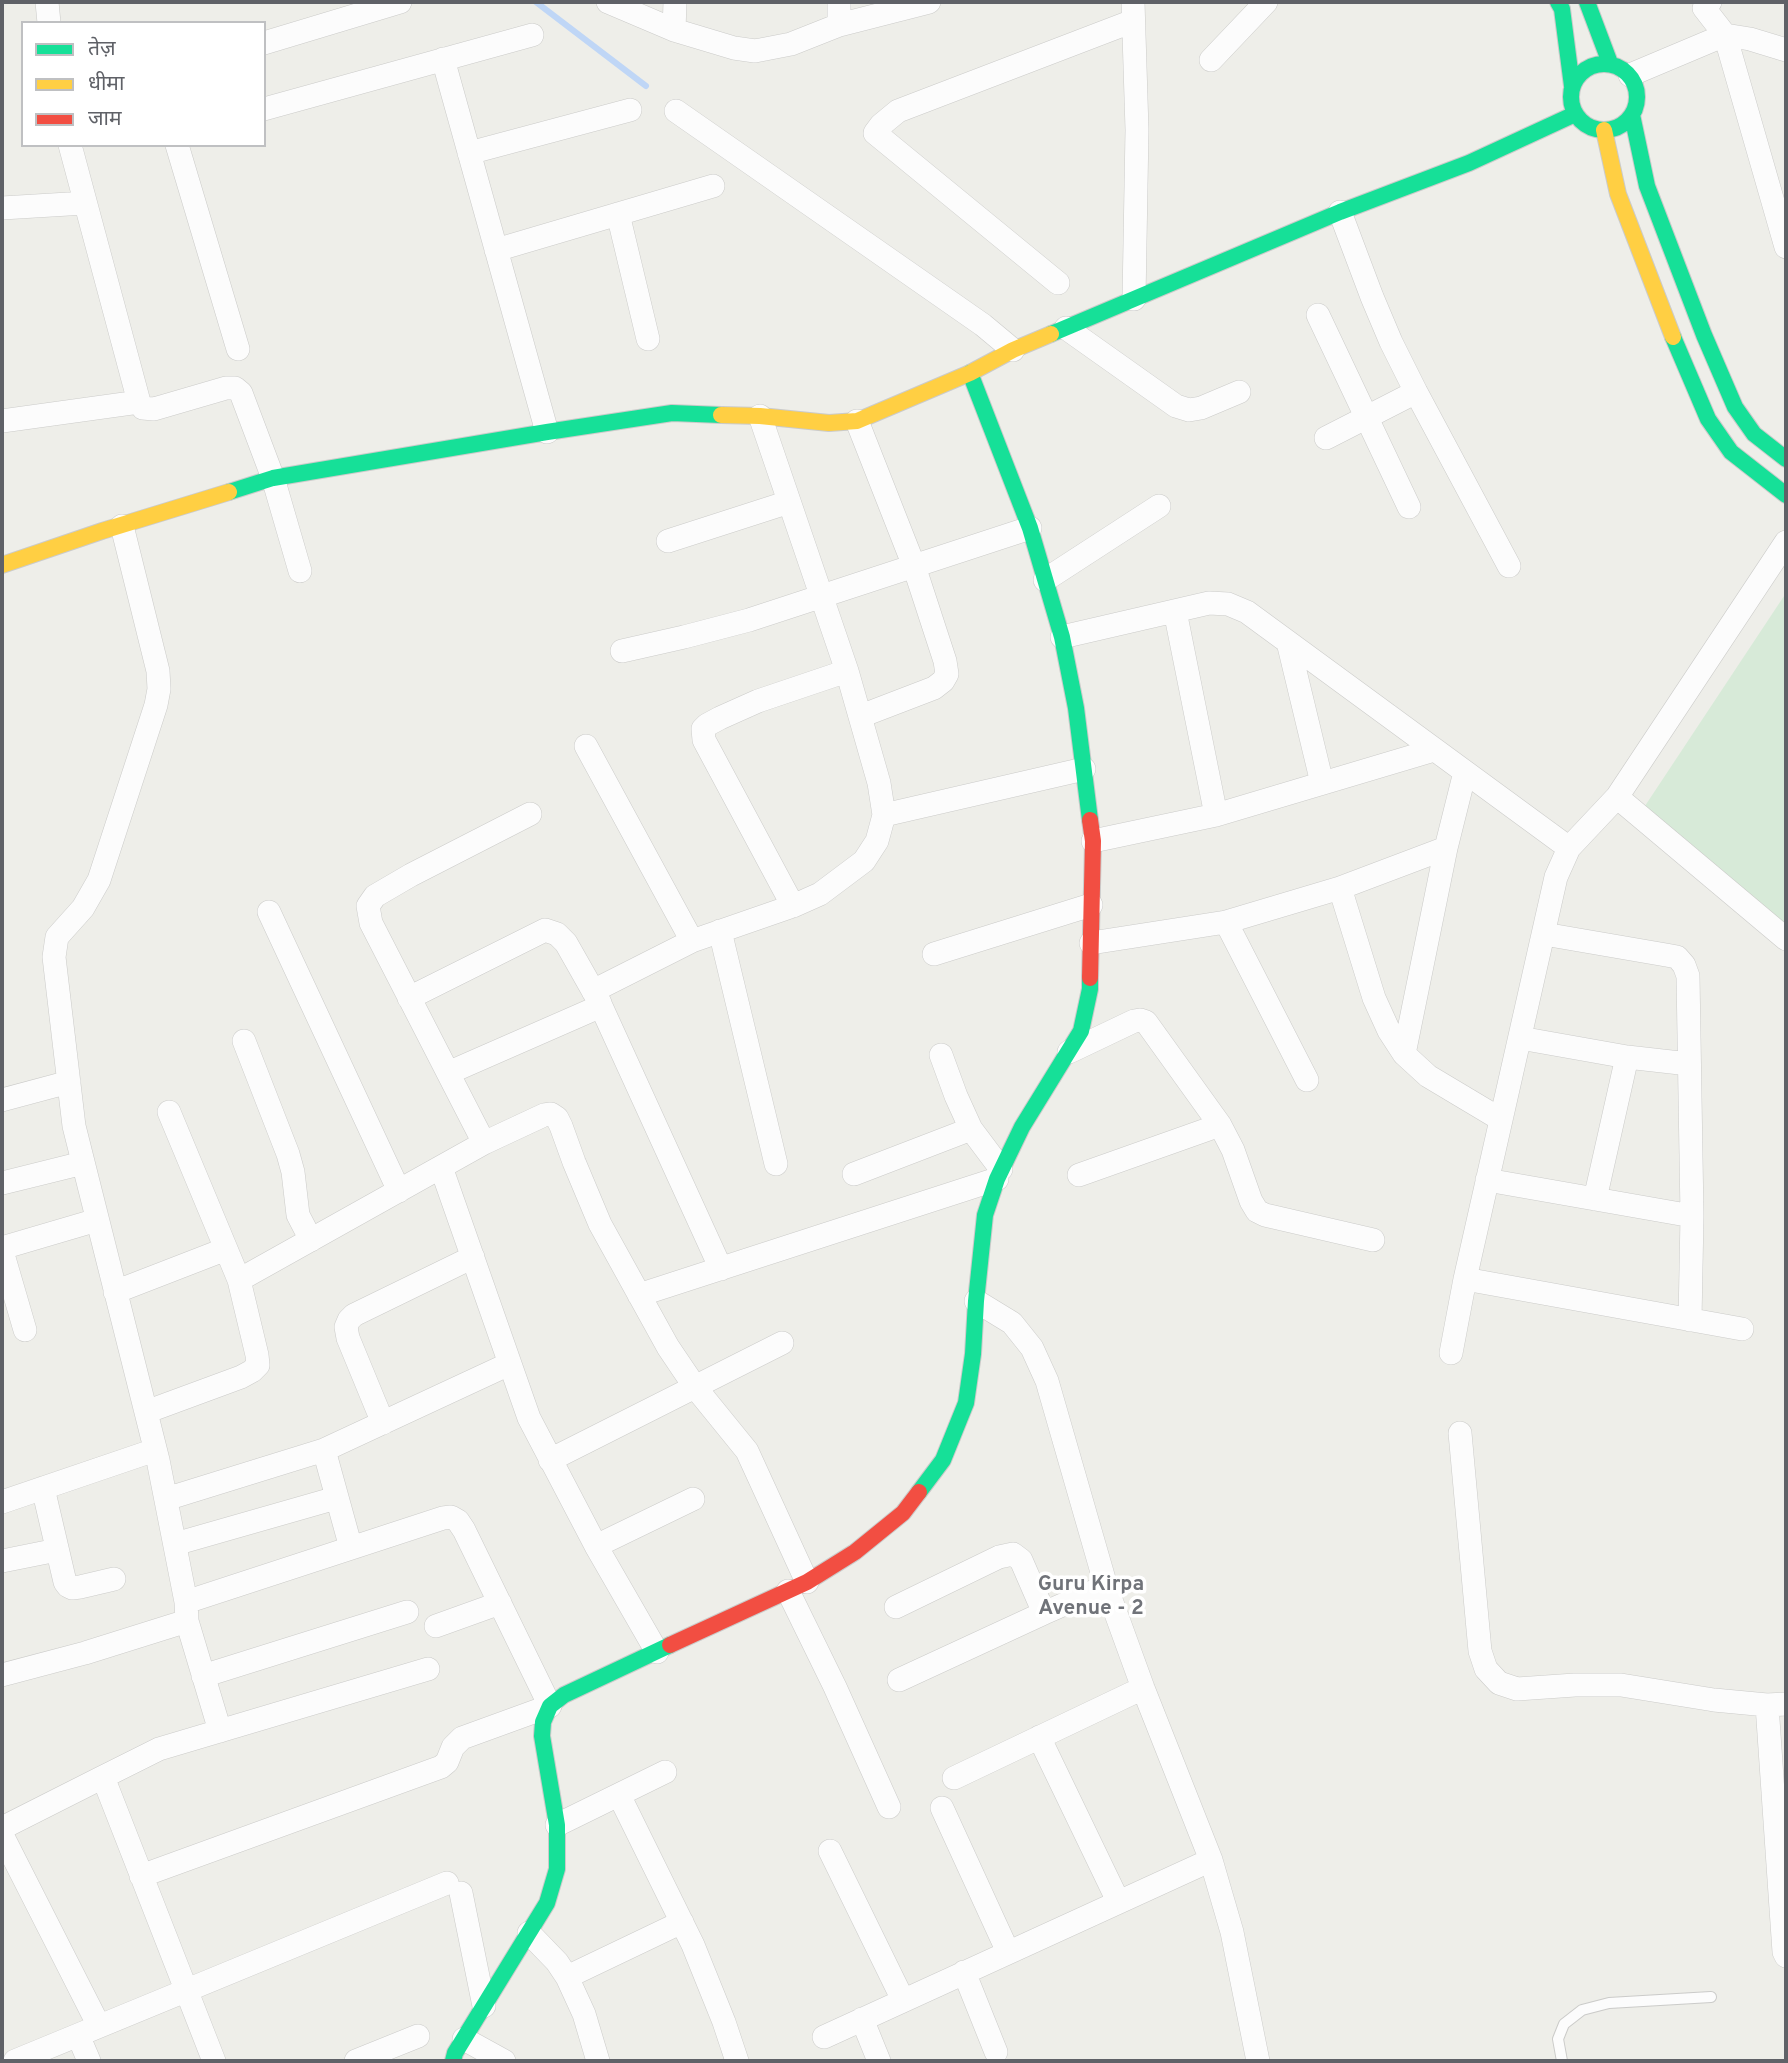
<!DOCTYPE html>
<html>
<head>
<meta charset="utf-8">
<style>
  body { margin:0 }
  #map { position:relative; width:1788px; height:2063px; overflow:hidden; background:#eeeee9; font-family:Overpass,"Noto Sans Devanagari",sans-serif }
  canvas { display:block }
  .frame { position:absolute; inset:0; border:4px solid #5f6167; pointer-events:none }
  .legend { position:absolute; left:21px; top:21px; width:245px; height:126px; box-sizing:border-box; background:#fff; border:2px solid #bfc0c2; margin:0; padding:9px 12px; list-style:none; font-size:21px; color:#5f6167 }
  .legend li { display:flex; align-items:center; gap:14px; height:35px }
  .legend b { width:35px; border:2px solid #bfc0c2 }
</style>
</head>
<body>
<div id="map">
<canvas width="1788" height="2063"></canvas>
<div class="frame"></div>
<ul class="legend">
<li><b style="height:9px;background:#16e098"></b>तेज़</li>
<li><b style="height:9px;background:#ffcf43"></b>धीमा</li>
<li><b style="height:9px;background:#f24e42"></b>जाम</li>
</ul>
</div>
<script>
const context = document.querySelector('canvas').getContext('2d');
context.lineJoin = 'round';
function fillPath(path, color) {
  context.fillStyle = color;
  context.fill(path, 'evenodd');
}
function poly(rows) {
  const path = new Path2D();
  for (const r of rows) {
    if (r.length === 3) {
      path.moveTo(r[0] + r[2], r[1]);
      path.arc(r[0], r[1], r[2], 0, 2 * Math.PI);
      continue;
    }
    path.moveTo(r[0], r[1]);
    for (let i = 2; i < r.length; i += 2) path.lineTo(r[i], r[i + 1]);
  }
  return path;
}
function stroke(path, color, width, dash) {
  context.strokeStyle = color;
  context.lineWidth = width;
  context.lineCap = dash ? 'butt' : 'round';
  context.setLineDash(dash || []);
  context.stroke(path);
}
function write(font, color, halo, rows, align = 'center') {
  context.font = font + ' Overpass,sans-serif';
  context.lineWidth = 7;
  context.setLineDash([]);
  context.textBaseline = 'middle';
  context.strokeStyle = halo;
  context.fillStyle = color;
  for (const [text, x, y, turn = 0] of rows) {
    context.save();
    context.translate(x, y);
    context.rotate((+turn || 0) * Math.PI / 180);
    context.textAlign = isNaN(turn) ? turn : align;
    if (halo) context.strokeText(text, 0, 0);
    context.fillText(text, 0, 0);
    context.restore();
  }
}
fillPath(poly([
  [1786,593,1786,941,1635,821]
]), '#d7ead8');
stroke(poly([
  [536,2,646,86]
]), '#bfd6f6', 6);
const lane = poly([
  [1562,2061,1558,2039,1564,2024,1582,2010,1609,2003,1711,1997]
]);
const street = poly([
  [47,2,49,23],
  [608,2,674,30,734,48,755,51,791,44,839,25,929,2],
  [1133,2,1137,130,1134,299],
  [1710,2,1704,8,1725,35,1786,247],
  [839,25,839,2],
  [674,30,675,2],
  [264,43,400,2],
  [443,59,547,432],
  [1211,60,1266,2],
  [1630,75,1725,35,1750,39,1786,50],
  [264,109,532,35],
  [676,111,983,325,1013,350],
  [70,145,139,402,143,408,154,409,226,388,235,388,241,393,273,478,300,571],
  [177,145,238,349],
  [469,153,630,110],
  [2,208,85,203],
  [1340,212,1372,297,1391,342,1416,392,1509,566],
  [618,214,648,339],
  [496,250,713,186],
  [1058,283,875,133,881,125,898,111,1133,21],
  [1318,315,1409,507],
  [1066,328,1176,406,1189,410,1201,408,1239,392],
  [760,416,847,671,879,783,884,815,1084,769],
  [2,421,139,402],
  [857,421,914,566,945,661,947,674,943,681,934,688,861,716],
  [1326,438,1416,392],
  [122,526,158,671,159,689,156,705,99,880,83,908,57,937,54,957,74,1126,158,1460,186,1602,187,1621,220,1731],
  [668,541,789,502],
  [1045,580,1159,506],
  [1175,611,1216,815],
  [1062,637,1209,603,1228,604,1247,612,1569,848,1556,877,1465,1279,1451,1353],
  [1288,642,1322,783],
  [622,651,684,637,749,620,1030,528],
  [586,746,692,941],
  [1465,772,1446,848,1404,1054,1428,1076,1500,1119],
  [1617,797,1786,939],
  [1093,841,1216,815,1434,750],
  [1569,848,1617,797,1786,542],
  [793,906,704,740,703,729,707,725,720,718,758,701,847,671],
  [269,912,399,1191],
  [1226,922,1307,1080],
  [720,931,776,1164],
  [1091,943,1226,922,1340,888],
  [934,954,1091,905],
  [593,991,692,941,793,906,820,894,864,861,877,841,884,815],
  [409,998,545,930,557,934,566,943,600,1003],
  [1520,1038,1627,1057,1689,1064],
  [244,1041,288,1154,293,1172,298,1215,311,1240],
  [1069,1052,1134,1021,1140,1020,1146,1022,1220,1125,1233,1150,1251,1201,1257,1211,1265,1215,1373,1240],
  [1404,1054,1389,1031,1374,998,1340,888,1446,848],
  [941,1055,956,1096,971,1129,1001,1169],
  [448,1073,601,1006,721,1269],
  [2,1100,69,1082],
  [169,1112,239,1280,441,1167],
  [484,1143,371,923,368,906,375,896,411,875,530,814],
  [854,1174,971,1129],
  [1079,1175,1220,1125],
  [1487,1180,1692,1216,1688,976,1684,965,1677,957,1666,955,1544,934],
  [2,1183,83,1163],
  [1595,1199,1627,1057],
  [2,1248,97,1220],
  [2,1251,25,1330],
  [1465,1279,1742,1329],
  [115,1292,226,1249],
  [639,1295,997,1179],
  [976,1301,1012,1323,1032,1348,1047,1381,1106,1586,1143,1688,1211,1860,1232,1932,1258,2061],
  [1690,1320,1692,1216],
  [146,1412,241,1377,252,1371,258,1365,257,1355,239,1280],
  [383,1423,348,1338,346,1327,349,1320,354,1315,473,1257],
  [1460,1433,1480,1651,1486,1669,1499,1683,1517,1689,1575,1685,1621,1685,1714,1700,1767,1705,1786,1704],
  [324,1450,351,1548],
  [550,1460,782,1343],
  [43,1488,65,1582,68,1586,72,1588,80,1587,114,1579],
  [166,1499,324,1450,509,1364],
  [2,1502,155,1450],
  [175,1544,336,1498],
  [596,1546,693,1499],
  [2,1561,57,1550],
  [788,1591,835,1687,889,1807],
  [896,1607,999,1557,1013,1554,1021,1560,1044,1613],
  [436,1626,500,1603],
  [657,1652,596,1546,529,1418,441,1167,484,1143,544,1115,551,1114,557,1118,561,1126,574,1162,600,1224,668,1347,695,1387,747,1451,807,1582],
  [2,1675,85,1653,187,1621],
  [203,1676,407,1612],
  [899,1680,1044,1613,1106,1586],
  [1767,1705,1784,1952,1786,1956],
  [1039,1737,1118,1901],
  [103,1777,159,1749,428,1669],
  [954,1778,1143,1688],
  [619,1795,693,1945,724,2022,737,2061],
  [942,1808,1008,1952],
  [557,1825,665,1772],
  [2,1828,103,1777,214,2061],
  [2,1835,99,2026],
  [830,1851,903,2000],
  [141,1876,441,1767,447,1762,453,1747,462,1738,550,1706,464,1530,458,1521,451,1517,443,1518,186,1602],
  [461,1893,484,2006],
  [529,1933,557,1962,567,1977,584,2014,598,2061],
  [964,1972,996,2052],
  [567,1977,682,1922],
  [862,2019,879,2061],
  [78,2035,89,2061],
  [824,2037,1211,1860],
  [464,2039,504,2061],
  [15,2061,447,1883],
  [356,2061,418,2036]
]);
const fast = poly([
  [1558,2,1562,9,1572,86],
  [1587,2,1610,63],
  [1604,97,33],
  [1632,115,1647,186,1704,335,1735,407,1754,434,1786,459],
  [1051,334,1340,212,1469,163,1575,114],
  [1673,337,1708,419,1731,452,1786,495],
  [970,373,1030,528,1062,637,1076,708,1090,820],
  [229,492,273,478,547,432,672,413,721,415],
  [919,1492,943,1460,966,1403,973,1354,976,1301,985,1215,997,1179,1022,1127,1081,1031,1090,989,1090,978],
  [453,2061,455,2053,547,1903,557,1869,557,1825,542,1736,543,1722,550,1706,564,1695,670,1645]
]);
const slow = poly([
  [1604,130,1618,194,1673,337],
  [721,415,760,416,829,423,857,421,970,373,1013,350,1051,334],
  [2,565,102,531,229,492]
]);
const jam = poly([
  [1090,978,1093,841,1090,820],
  [670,1645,807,1582,855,1552,903,1513,919,1492]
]);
stroke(lane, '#cbcbc9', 12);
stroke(street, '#cbcbc9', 24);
stroke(fast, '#cbcbca', 18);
stroke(slow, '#cbcbca', 18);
stroke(jam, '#cbcbca', 18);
stroke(lane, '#fcfcfc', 10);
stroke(street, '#fcfcfc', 23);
stroke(fast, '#16e098', 16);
stroke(slow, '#ffcf43', 16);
stroke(jam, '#f24e42', 16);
write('bold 21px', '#707379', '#fff', [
  ["Guru Kirpa",1091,1586],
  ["Avenue - 2",1091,1610]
]);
</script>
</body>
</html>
